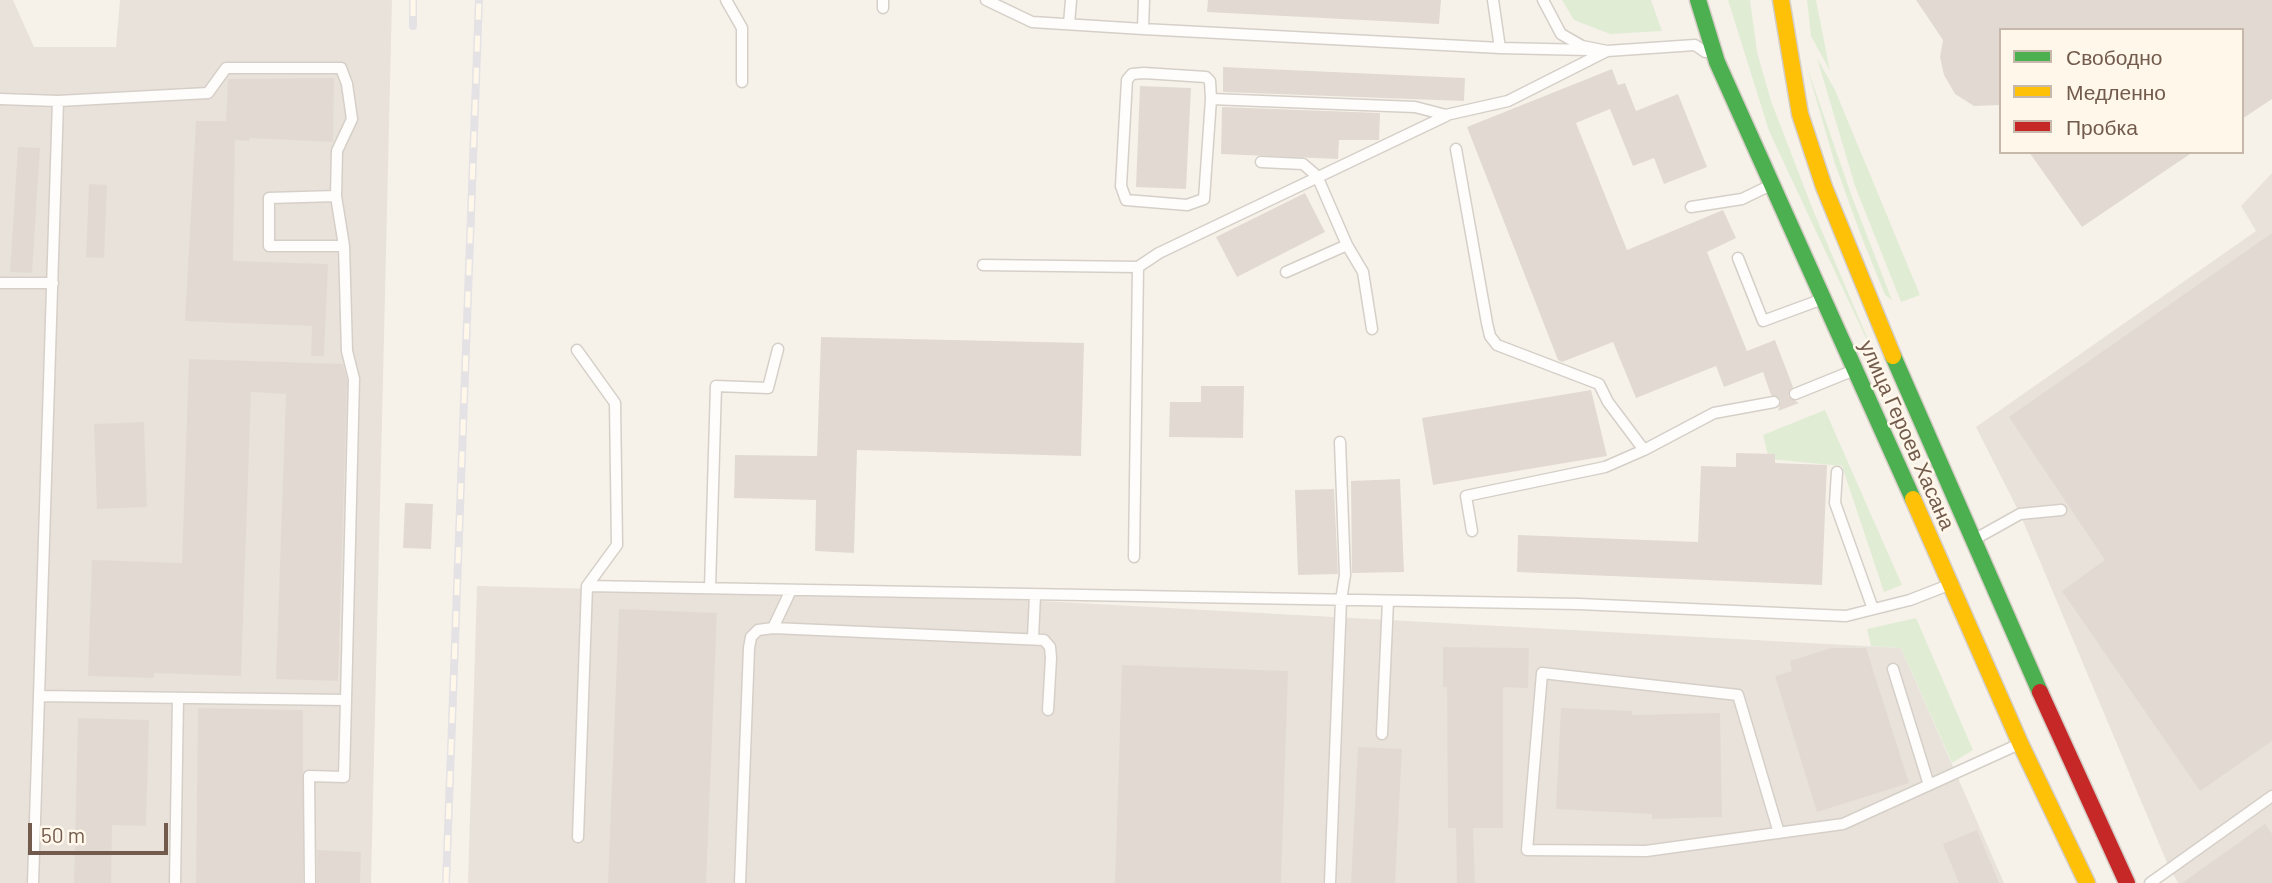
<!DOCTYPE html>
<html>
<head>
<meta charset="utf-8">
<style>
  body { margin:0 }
  #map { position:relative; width:2272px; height:883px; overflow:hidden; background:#f6f2ea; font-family:Barlow,sans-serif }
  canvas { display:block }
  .legend { position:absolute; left:1999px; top:28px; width:245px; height:126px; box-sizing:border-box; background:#fef7ea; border:2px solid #c6b9ab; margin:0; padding:9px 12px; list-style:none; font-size:21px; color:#725b4c }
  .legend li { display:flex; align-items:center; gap:14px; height:35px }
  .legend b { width:35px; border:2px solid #c6b9ab }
  .scale { position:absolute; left:28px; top:823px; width:140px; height:32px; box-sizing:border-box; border:4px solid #725b4c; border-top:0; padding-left:9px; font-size:21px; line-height:24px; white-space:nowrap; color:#725b4c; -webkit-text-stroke:5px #fef7ea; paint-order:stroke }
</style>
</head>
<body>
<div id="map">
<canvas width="2272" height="883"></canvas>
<ul class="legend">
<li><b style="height:9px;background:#4caf50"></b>Свободно</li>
<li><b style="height:9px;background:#ffc107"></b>Медленно</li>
<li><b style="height:9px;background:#c62828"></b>Пробка</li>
</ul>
<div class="scale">50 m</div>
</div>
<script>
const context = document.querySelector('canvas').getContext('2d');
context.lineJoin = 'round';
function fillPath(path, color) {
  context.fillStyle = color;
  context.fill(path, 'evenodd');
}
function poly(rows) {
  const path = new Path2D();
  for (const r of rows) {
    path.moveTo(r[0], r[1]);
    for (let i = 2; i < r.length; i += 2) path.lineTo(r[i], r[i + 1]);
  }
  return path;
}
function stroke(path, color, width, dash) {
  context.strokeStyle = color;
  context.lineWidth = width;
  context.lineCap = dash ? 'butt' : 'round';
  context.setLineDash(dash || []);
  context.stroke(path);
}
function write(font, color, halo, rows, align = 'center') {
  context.font = font + ' Barlow,sans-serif';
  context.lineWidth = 5;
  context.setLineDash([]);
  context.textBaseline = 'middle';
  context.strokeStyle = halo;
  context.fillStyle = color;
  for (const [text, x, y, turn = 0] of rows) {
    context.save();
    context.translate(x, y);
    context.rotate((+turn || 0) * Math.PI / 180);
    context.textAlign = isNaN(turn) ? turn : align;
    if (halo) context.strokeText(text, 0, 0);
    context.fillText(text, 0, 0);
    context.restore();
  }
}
fillPath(poly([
  [0,0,13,0,34,47,116,47,120,0,392,0,371,883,0,883],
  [2272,173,2272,883,2178,883,2168,865,2020,514,1976,427,2256,231,2241,206],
  [477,586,1005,599,1901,648,2004,883,468,883]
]), '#e8e2db');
fillPath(poly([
  [1562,0,1651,0,1662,31,1610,34,1574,20],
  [1728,0,1750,0,1757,52,1771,101,1813,210,1880,368,1769,131],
  [1807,0,1816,0,1830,71,1811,36],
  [1817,58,1835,90,1920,295,1901,302,1855,186],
  [1806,64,1852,197,1892,300,1885,295,1862,238,1835,164],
  [1825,410,1902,585,1884,592,1842,466,1769,459,1763,435],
  [1916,618,1973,750,1952,763,1901,648,1871,646,1867,629]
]), '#e1ecd5');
fillPath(poly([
  [1208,0,1441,0,1439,24,1207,12],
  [1916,0,2272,0,2272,99,2242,119,2242,30,2001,30,2001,105,1974,106,1955,94,1944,75,1940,57,1943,40],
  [1223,67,1465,78,1464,101,1223,92],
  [1612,69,1618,85,1625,83,1636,111,1678,94,1707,167,1664,184,1654,158,1633,166,1610,109,1576,123,1627,250,1723,210,1736,238,1707,252,1747,351,1775,340,1793,387,1788,396,1799,403,1778,411,1781,400,1771,395,1763,372,1724,387,1716,366,1636,398,1613,342,1562,362,1558,360,1467,127],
  [334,78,333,142,250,138,249,141,235,140,233,261,328,264,324,356,311,356,312,326,185,321,196,121,226,121,228,79],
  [1140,86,1191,88,1186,189,1136,187],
  [1222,107,1380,113,1379,140,1339,140,1338,159,1221,154],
  [18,147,40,148,32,273,10,272],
  [2029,152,2193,152,2082,227],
  [89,184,107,185,104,258,86,257],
  [1305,193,1325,232,1237,277,1216,237],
  [2272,233,2272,741,2200,791,2062,591,2105,560,2009,417],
  [821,337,1084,343,1081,456,857,450,854,553,815,551,816,500,734,498,735,455,817,456],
  [189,359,343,364,347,380,338,681,276,679,286,394,251,392,241,676,154,673,154,678,88,676,92,560,182,563],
  [1201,386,1244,386,1243,438,1169,437,1170,402,1201,402],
  [1591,390,1607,456,1433,485,1422,418],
  [144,422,147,507,97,509,94,424],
  [1736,453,1775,454,1775,463,1827,465,1822,585,1517,572,1518,535,1698,542,1701,466,1736,467],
  [1400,479,1404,572,1352,573,1351,481],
  [1334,489,1338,574,1298,575,1295,490],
  [405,503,433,504,431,549,403,548],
  [619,609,717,613,706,883,608,883],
  [1443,647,1529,648,1528,688,1503,687,1503,828,1473,828,1475,883,1457,883,1456,828,1448,828,1447,687,1443,687],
  [1831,648,1866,648,1909,783,1817,812,1775,676,1792,671,1790,661],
  [1122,665,1288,671,1281,883,1115,883],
  [198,708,303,710,303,883,196,883],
  [1561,708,1632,711,1632,715,1720,713,1722,817,1652,819,1652,814,1556,809],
  [78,718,149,720,146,826,112,825,111,883,74,883],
  [1358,747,1402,749,1395,883,1351,883],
  [2265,824,2272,834,2272,883,2182,883],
  [1977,830,1999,883,1959,883,1943,844],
  [317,850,361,852,360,883,317,883]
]), '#e2dad2');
const lane = poly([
  [726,0,742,28,742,82],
  [883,0,883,8],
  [986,0,1032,22,1143,29],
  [1144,0,1143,29,1500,48],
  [1493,0,1500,48,1589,50],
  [1543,0,1561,34,1582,46,1607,51,1695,45,1705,52],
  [1069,24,1071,0],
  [0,99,58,101,39,696,346,700,344,777,309,776,310,883],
  [1211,99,1210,81,1206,77,1144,73,1132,74,1127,80,1121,186,1126,200,1187,205,1204,199,1211,99,1415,107,1446,115,1508,101,1607,51],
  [58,101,208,93,226,68,341,68,347,84,352,119,337,151,336,196,269,198,269,246,344,246,347,351,354,379,346,700],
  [1456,149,1487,323,1490,336,1497,345,1599,384,1608,402,1644,450,1714,413,1774,402],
  [1261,162,1303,164,1317,176,1347,245,1363,272,1372,329],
  [336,196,344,246],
  [1691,207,1742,199,1771,185],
  [1738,258,1763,321,1820,300],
  [983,265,1138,267],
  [1286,272,1347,245],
  [0,283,53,283],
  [577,350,615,403,617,545,587,586],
  [1795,394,1852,371],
  [1837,472,1835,503,1873,609],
  [1472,531,1466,496,1605,467,1644,450],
  [1977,538,2020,514,2061,510],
  [1134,557,1138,267,1159,253,1446,116],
  [710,588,716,386,768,388,778,349],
  [773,628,1044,640,1050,647,1051,658,1048,710],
  [1033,638,1035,595],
  [1893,669,1929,785],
  [1382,734,1388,601],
  [1779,833,1738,695,1542,673,1527,850,1646,851,1843,824,2017,745],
  [578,837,587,586,1579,604,1846,616,1910,600,1946,586],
  [33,883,39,696],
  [175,883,178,698],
  [740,883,749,648,751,637,758,630,773,628,791,590],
  [1330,883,1341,600,1345,575,1340,442],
  [2150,883,2272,796]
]);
const fast = poly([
  [1698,0,1717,62,1913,499],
  [1893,356,2040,692]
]);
const slow = poly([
  [1781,0,1800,114,1824,187,1893,356],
  [1913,499,2020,743,2087,883]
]);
const jam = poly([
  [2040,692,2127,883]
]);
stroke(lane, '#d5cfc8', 13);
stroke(fast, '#d5cdc6', 19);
stroke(slow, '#d5cdc6', 19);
stroke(jam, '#d5cdc6', 19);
stroke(lane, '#fefdfc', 10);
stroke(fast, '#4caf50', 16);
stroke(slow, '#ffc107', 16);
stroke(jam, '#c62828', 16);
const rail = poly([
  [413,0,413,26],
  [446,883,479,0]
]);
stroke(rail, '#e4e2e4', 8);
stroke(rail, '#fef7ea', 5, [16]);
write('21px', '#725b4c', '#fef7ea', [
  ["улица Героев Хасана",1907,435,66]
]);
</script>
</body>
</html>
